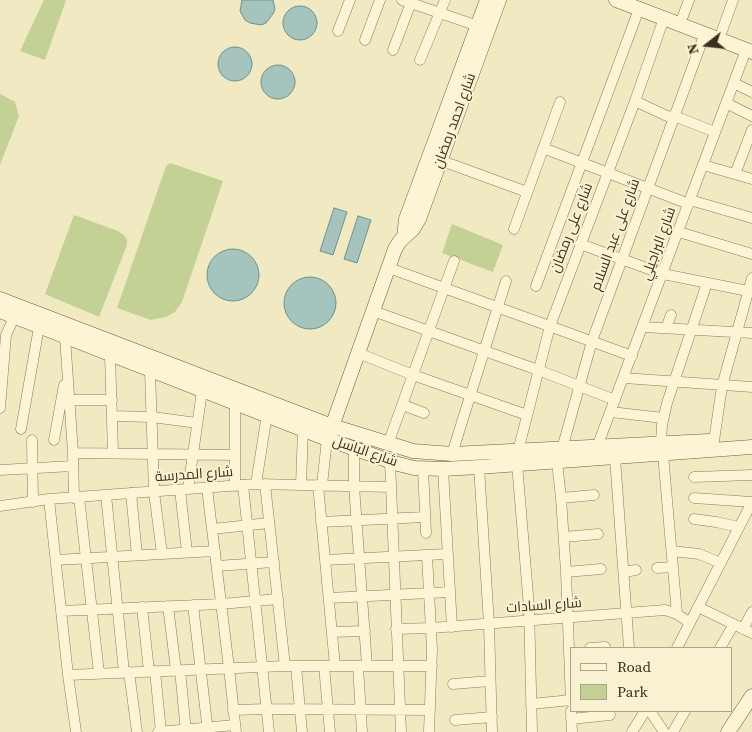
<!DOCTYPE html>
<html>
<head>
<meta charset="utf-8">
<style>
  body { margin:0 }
  #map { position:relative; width:752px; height:732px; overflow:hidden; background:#f1e9c2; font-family:"Source Serif 4",serif }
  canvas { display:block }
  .legend { position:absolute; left:570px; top:647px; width:162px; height:65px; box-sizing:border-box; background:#f8f2d2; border:1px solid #ada48a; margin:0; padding:6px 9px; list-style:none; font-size:15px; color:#3c2f1d }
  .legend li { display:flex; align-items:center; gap:10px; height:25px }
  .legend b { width:25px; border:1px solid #ada48a }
  .north { position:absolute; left:682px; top:20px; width:50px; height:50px; -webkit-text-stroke:4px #f8f2d2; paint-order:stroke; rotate:254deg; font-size:14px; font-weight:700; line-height:20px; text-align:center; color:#3c2f1d }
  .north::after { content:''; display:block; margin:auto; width:18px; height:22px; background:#3c2f1d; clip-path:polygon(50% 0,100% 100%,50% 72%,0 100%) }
</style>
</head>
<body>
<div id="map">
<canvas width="752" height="732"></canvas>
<ul class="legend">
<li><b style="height:6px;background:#fbf5d6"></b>Road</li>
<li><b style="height:14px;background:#c3d195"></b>Park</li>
</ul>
<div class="north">N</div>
</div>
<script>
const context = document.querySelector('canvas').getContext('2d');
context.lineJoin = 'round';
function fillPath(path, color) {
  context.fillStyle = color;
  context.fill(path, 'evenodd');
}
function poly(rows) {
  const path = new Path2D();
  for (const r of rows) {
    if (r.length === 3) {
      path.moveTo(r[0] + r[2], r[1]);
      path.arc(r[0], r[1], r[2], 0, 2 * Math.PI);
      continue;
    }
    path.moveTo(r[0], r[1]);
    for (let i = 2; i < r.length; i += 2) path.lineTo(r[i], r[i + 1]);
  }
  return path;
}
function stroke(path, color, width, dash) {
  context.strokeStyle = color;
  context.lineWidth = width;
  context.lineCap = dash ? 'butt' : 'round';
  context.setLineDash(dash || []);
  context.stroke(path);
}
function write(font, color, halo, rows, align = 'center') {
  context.font = font + ' "Source Serif 4",Cairo,serif';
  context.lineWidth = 4;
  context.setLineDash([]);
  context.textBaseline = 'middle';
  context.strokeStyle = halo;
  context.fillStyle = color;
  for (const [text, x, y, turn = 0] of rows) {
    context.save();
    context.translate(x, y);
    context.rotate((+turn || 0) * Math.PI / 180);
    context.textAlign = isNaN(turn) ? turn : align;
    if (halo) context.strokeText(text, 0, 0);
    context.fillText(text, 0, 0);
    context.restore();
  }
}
fillPath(poly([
  [44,0,66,0,45,60,20,51],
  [0,94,15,102,19,116,0,165],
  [170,163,223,181,182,302,175,312,166,317,151,320,117,308,166,166],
  [74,215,118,231,124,235,127,240,127,245,99,317,45,294],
  [452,224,503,245,493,272,442,253]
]), '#c3d195');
const water = poly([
  [242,0,273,0,275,9,273,14,266,23,261,25,250,23,245,20,240,11,242,0],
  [300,23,17],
  [235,64,17],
  [278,82,17],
  [334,208,347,212,333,255,320,251,334,208],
  [358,216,371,220,357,263,344,259,358,216],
  [233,275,26],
  [310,303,26]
]);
fillPath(water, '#a5c4be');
stroke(water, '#6a938e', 1);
const street = poly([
  [402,0,478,26],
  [683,16,689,0],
  [338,31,350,0],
  [722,31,733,0],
  [365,40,380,0],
  [393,50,412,0],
  [420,60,445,0],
  [734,83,752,92],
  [635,101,667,116,677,117,715,132],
  [726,103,752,116],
  [543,148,689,204],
  [434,158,527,192],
  [703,165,752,179],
  [735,174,752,130],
  [690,200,752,218],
  [514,229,560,102],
  [679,232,752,254],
  [580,244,663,274,748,291],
  [389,268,632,356],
  [536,286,639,9],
  [373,311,538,370,615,400],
  [643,327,752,333],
  [666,328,671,315],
  [65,337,73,453,74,498],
  [358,353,413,375,527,415],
  [110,355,113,453],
  [150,371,154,492,162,554],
  [624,378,752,387],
  [69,400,112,400],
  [235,403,235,486],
  [403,405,424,413],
  [0,408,6,335,17,311],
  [611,412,663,418],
  [112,416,152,417,197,423],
  [21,429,39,327],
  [32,440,33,502],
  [54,440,64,385],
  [714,441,722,386,752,278],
  [388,444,454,261],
  [661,444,662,425,667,403,707,283],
  [597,447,746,50],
  [354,449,354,486,367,666],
  [562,449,592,341,705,33],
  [518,451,550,326,635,101,664,18],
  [73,453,234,455],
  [452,454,506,281],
  [663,454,677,614],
  [615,458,629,648],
  [390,461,401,732],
  [557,462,561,498,566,572,571,702],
  [517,464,529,607,532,732],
  [479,467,489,624,492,732],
  [423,469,426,533],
  [443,469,452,627],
  [0,470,73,466],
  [694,477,752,475],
  [256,484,267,414],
  [265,484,285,666],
  [243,485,269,732],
  [301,485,303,429],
  [318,485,335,666],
  [322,485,327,439],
  [207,488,229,668,236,732],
  [188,489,202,391],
  [180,490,187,552],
  [131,493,137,555],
  [106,495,124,672],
  [79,497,99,673],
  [561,498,594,495],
  [694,498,752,502],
  [49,499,68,675,76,732],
  [0,506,49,499,256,484,391,487],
  [694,519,716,522,739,527],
  [321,522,425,517],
  [212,529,269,523],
  [564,537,598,534],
  [672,551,699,554,721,563],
  [427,555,432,649,429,732],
  [56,560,215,551],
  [325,560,447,554],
  [217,566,274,562],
  [657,568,673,567],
  [566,572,601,569],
  [624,572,636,570],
  [329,598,450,592],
  [193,605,208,732],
  [168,606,176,670],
  [142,607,149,671],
  [698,607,752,633],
  [61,611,221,604,278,599],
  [396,629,431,628,665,610,677,614,690,623],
  [743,629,752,612],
  [332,632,365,631],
  [590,648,605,647],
  [677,648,752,502],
  [720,648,734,624],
  [296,666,302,732],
  [324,666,330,732],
  [358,666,362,732],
  [180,670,186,732],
  [155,671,161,732],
  [129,672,137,732],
  [68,675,285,666,432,666],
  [453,684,490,681],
  [531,704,571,700],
  [233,710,267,709,430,710],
  [571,711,572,732],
  [650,711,664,732],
  [571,719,610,715],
  [455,720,492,717],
  [158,732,235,725],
  [632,732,645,711],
  [673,732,685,711]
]);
const secondary = poly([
  [616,0,752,52],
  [404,237,406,219,487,0],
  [0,299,332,426,413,451,452,454,709,441],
  [0,311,327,439,398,464,414,468,443,469,479,467,752,447],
  [329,435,395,249,400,241,413,229,419,219,499,0],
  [728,732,752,696]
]);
stroke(street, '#8d7a57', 11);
stroke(secondary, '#6f5b3b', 15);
stroke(street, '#fbf5d6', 10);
stroke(secondary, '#fbf5d6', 14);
write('14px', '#3c2f1d', '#f8f2d2', [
  ["شارع احمد رمضان",455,121,-70],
  ["شارع على رمضان",572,228,-69],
  ["شارع على عبد السلام",616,235,-70],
  ["شارع البراجيلي",659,244,-70],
  ["شارع الباسل",365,452,19],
  ["شارع المدرسة",194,475,-4],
  ["شارع السادات",544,606,-4]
]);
</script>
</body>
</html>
